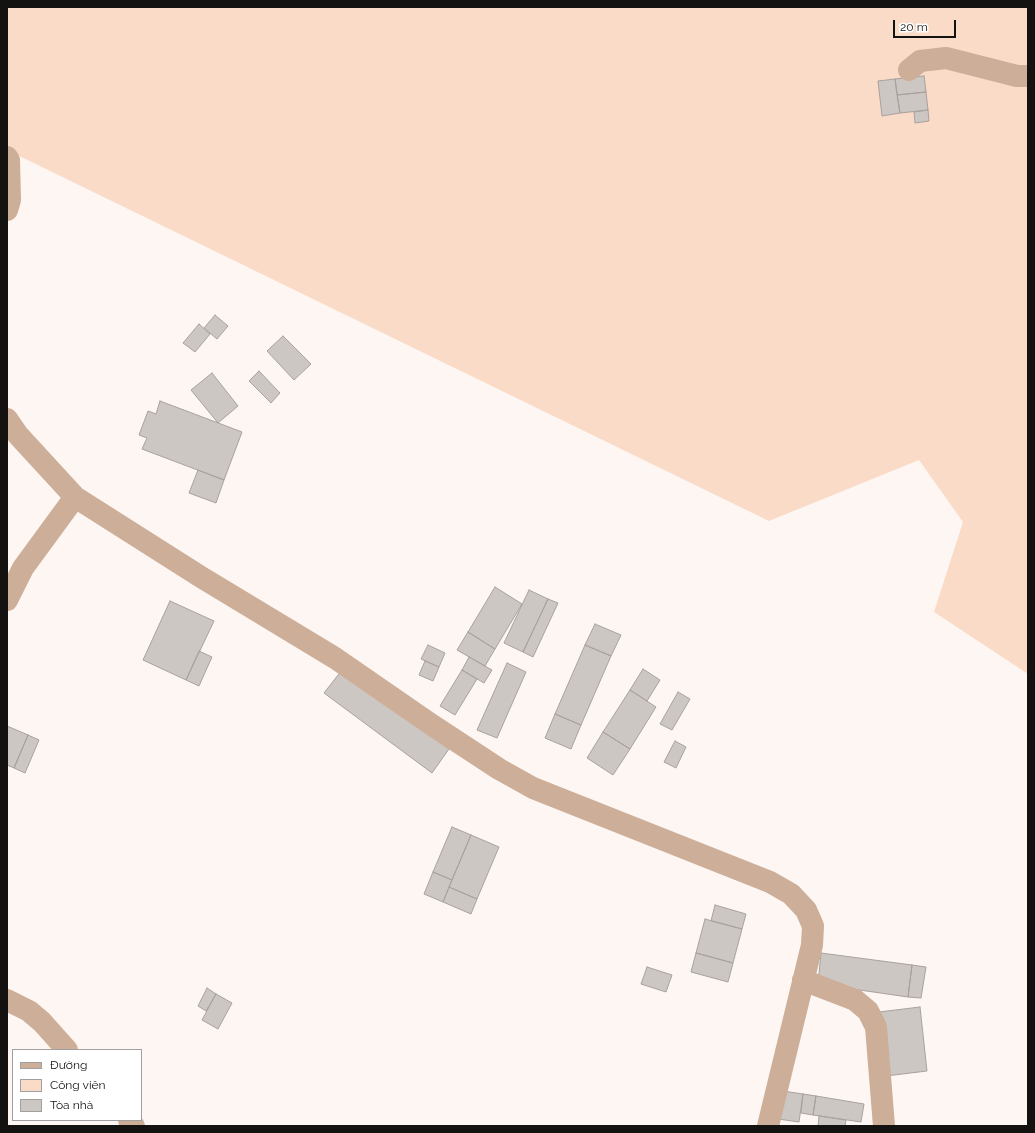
<!DOCTYPE html>
<html>
<head>
<meta charset="utf-8">
<style>
  body { margin:0 }
  #map { position:relative; width:1035px; height:1133px; overflow:hidden; background:#fdf6f2; font-family:Raleway,sans-serif }
  canvas { display:block }
  .frame { position:absolute; inset:0; border:8px solid #141211; pointer-events:none }
  .legend { position:absolute; left:12px; top:1049px; width:130px; height:72px; box-sizing:border-box; background:#fff; border:1px solid #a1a0a0; margin:0; padding:5px 7px; list-style:none; font-size:12px; color:#141211 }
  .legend li { display:flex; align-items:center; gap:8px; height:20px }
  .legend b { width:20px; border:1px solid #a1a0a0 }
  .scale { position:absolute; left:893px; top:20px; width:63px; height:18px; box-sizing:border-box; border:2px solid #141211; border-top:0; padding-left:5px; font-size:12px; line-height:14px; white-space:nowrap; color:#141211; -webkit-text-stroke:3px #fff; paint-order:stroke }
</style>
</head>
<body>
<div id="map">
<canvas width="1035" height="1133"></canvas>
<div class="frame"></div>
<ul class="legend">
<li><b style="height:5px;background:#cdae99"></b>Đường</li>
<li><b style="height:11px;background:#fadbc7"></b>Công viên</li>
<li><b style="height:11px;background:#cdc7c3"></b>Tòa nhà</li>
</ul>
<div class="scale">20 m</div>
</div>
<script>
const context = document.querySelector('canvas').getContext('2d');
context.lineJoin = 'round';
function fillPath(path, color) {
  context.fillStyle = color;
  context.fill(path, 'evenodd');
}
function poly(rows) {
  const path = new Path2D();
  for (const r of rows) {
    path.moveTo(r[0], r[1]);
    for (let i = 2; i < r.length; i += 2) path.lineTo(r[i], r[i + 1]);
  }
  return path;
}
function stroke(path, color, width, dash) {
  context.strokeStyle = color;
  context.lineWidth = width;
  context.lineCap = dash ? 'butt' : 'round';
  context.setLineDash(dash || []);
  context.stroke(path);
}
fillPath(poly([
  [7,7,1028,7,1028,674,934,612,963,522,919,460,769,521,7,150]
]), '#fadbc7');
const building = poly([
  [924,76,926,92,897,95,895,79,924,76],
  [895,79,900,113,882,116,878,81,895,79],
  [926,92,928,110,900,113,897,95,926,92],
  [928,110,929,121,915,123,914,112,928,110],
  [215,315,228,326,217,339,204,328,215,315],
  [199,324,210,334,195,352,183,343,199,324],
  [283,336,311,364,294,380,267,351,283,336],
  [259,371,280,393,271,403,249,381,259,371],
  [212,373,238,406,218,423,191,390,212,373],
  [160,401,242,432,224,480,142,449,147,438,139,435,148,411,156,414,160,401],
  [198,470,224,480,216,503,189,493,198,470],
  [495,587,522,604,495,649,468,632,495,587],
  [529,590,548,599,523,652,504,643,529,590],
  [548,599,558,603,533,657,523,652,548,599],
  [170,601,214,621,186,680,143,660,170,601],
  [595,624,621,635,611,656,585,645,595,624],
  [468,632,495,649,485,666,457,650,468,632],
  [428,645,445,653,439,667,421,659,428,645],
  [585,645,611,656,581,725,555,714,585,645],
  [199,651,212,657,199,686,186,680,199,651],
  [469,657,492,670,484,683,462,670,469,657],
  [425,661,439,667,433,681,419,675,425,661],
  [507,663,526,672,497,738,477,730,507,663],
  [643,669,660,680,647,701,630,690,643,669],
  [342,670,449,749,432,773,324,693,342,670],
  [462,670,477,679,455,715,440,706,462,670],
  [630,690,656,707,630,749,603,732,630,690],
  [678,692,690,699,672,730,660,724,678,692],
  [555,714,581,725,571,749,545,738,555,714],
  [7,726,28,735,14,768,7,765,7,726],
  [603,732,630,749,613,775,587,758,603,732],
  [28,735,39,740,25,773,14,768,28,735],
  [675,741,686,747,676,768,664,762,675,741],
  [452,827,471,835,452,880,433,872,452,827],
  [471,835,499,847,477,899,449,887,471,835],
  [433,872,452,880,443,902,424,894,433,872],
  [449,887,477,899,471,914,443,902,449,887],
  [715,905,746,914,742,929,711,921,715,905],
  [705,919,742,929,733,963,696,953,705,919],
  [696,953,733,963,728,982,691,972,696,953],
  [821,953,912,965,908,997,818,984,821,953],
  [912,965,926,967,921,998,908,997,912,965],
  [647,967,672,975,666,992,641,984,647,967],
  [207,988,216,994,206,1011,198,1006,207,988],
  [216,994,232,1003,218,1029,202,1020,216,994],
  [920,1007,927,1071,886,1076,879,1012,920,1007],
  [783,1091,803,1094,799,1122,778,1119,783,1091],
  [803,1094,816,1096,813,1115,801,1113,803,1094],
  [816,1096,864,1104,861,1122,813,1115,816,1096],
  [819,1116,846,1120,845,1126,818,1126,819,1116]
]);
fillPath(building, '#cdc7c3');
stroke(building, '#a8a19d', 1);
stroke(poly([
  [909,70,920,61,946,58,1017,76,1028,76],
  [7,157,9,160,10,200,7,210],
  [7,419,18,435,75,497,201,577,335,658,432,725,499,769,533,788,770,882,791,894,806,910,813,926,812,945,768,1126],
  [7,600,23,568,75,497],
  [803,980,855,1000,868,1011,876,1027,884,1126],
  [7,1000,29,1011,42,1022,67,1050],
  [129,1120,134,1126]
]), '#cdae99', 22);
</script>
</body>
</html>
